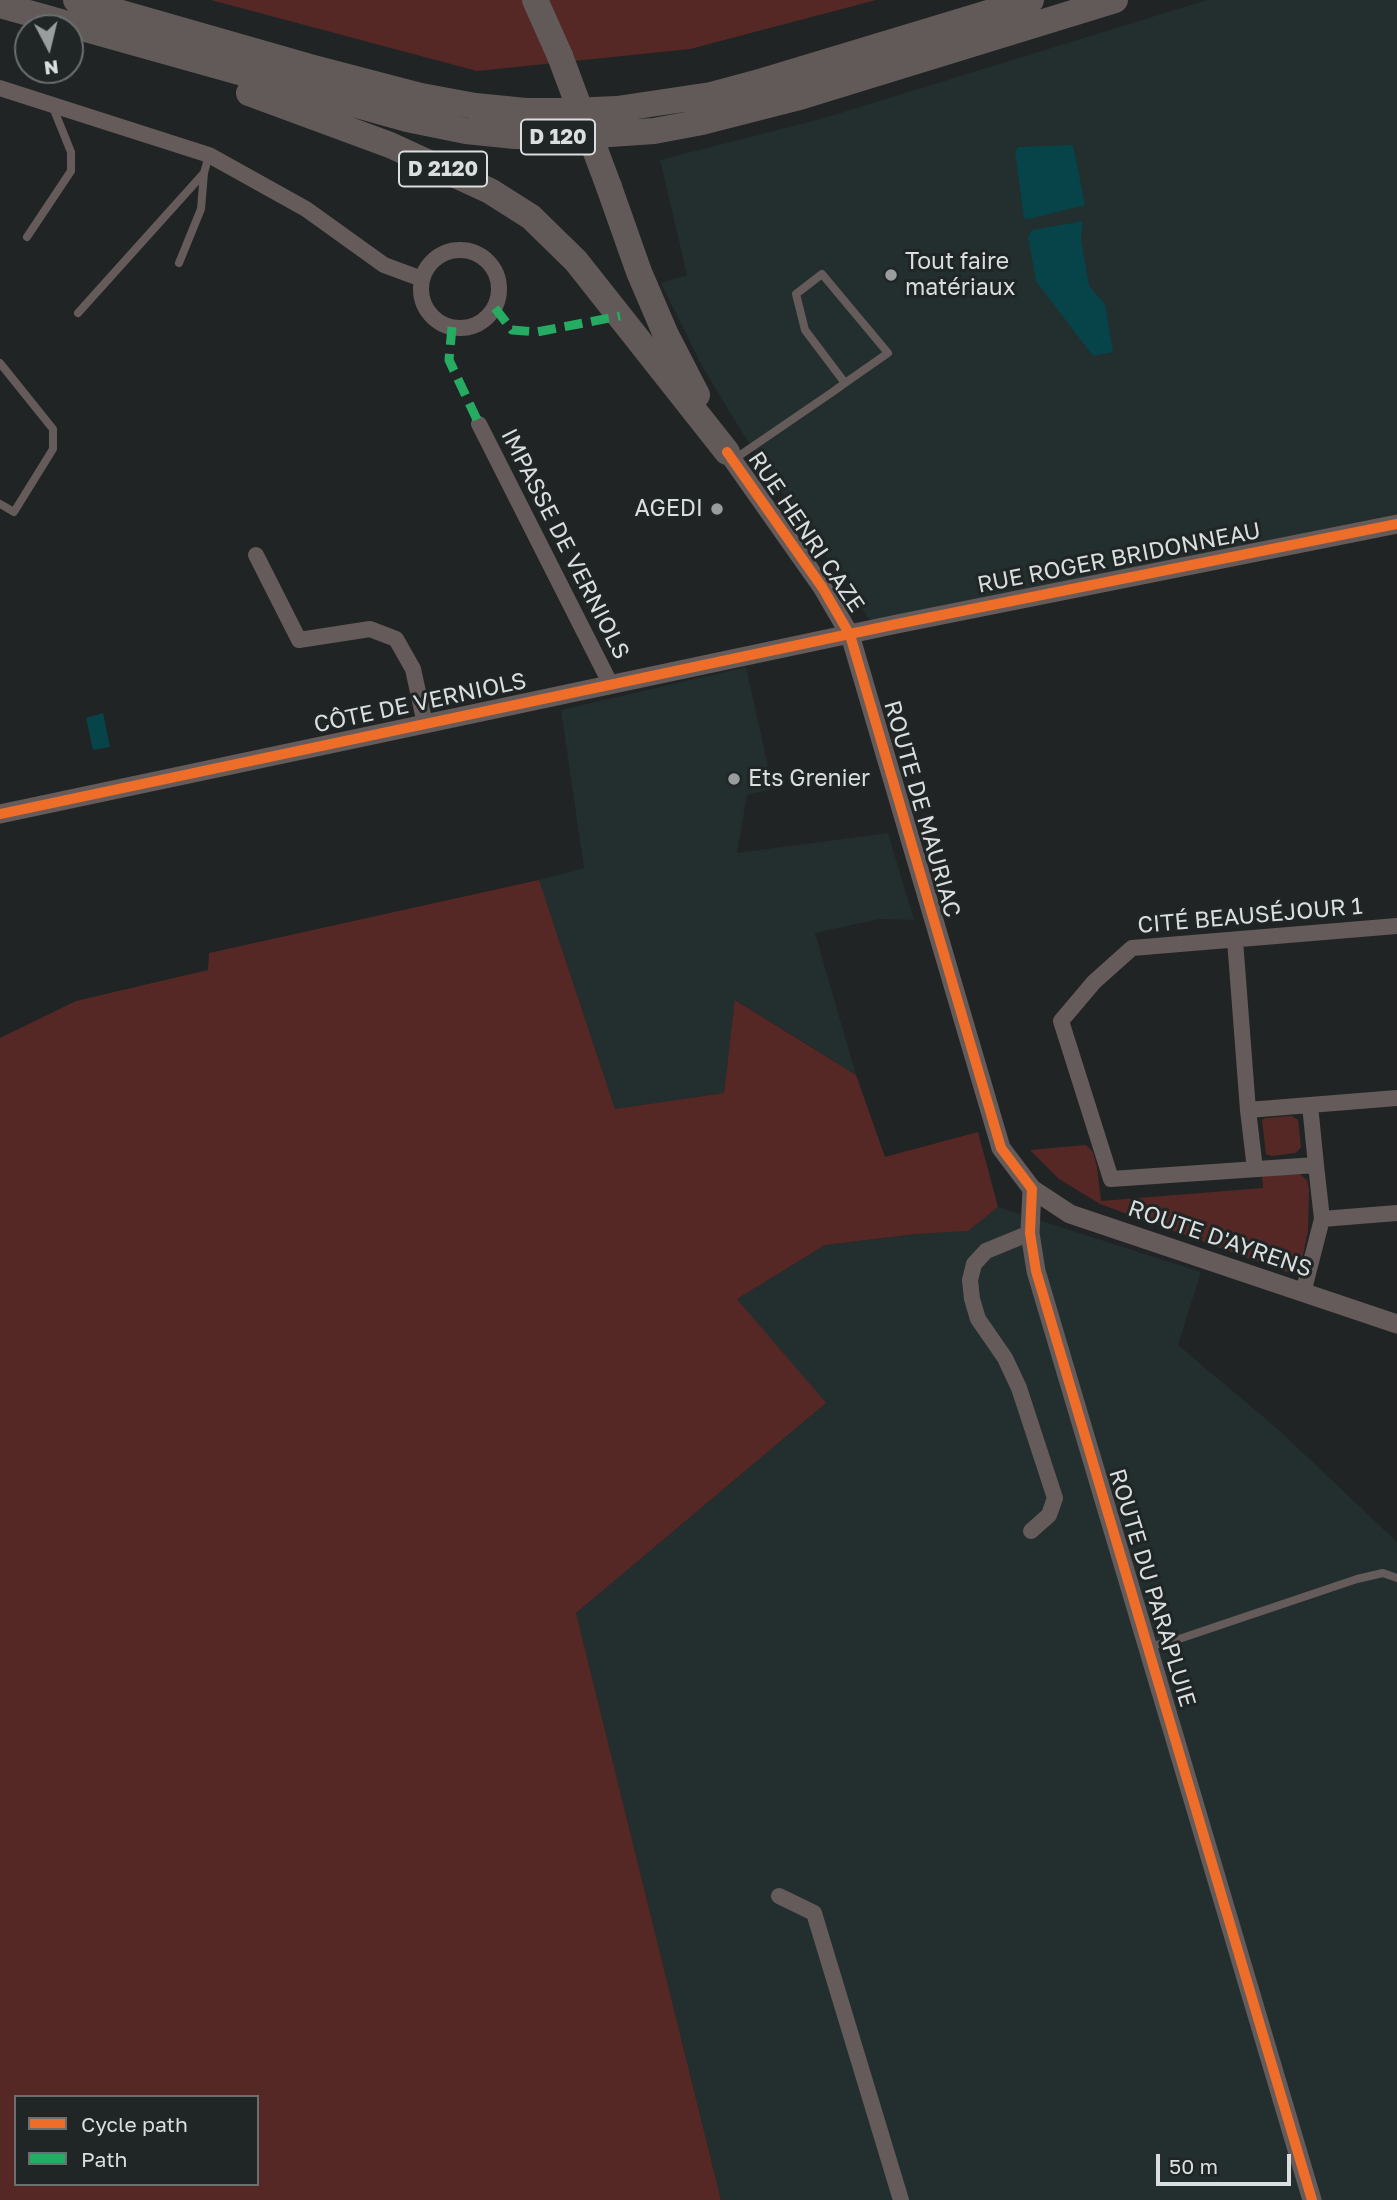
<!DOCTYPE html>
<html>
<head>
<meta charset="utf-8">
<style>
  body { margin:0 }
  #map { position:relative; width:1397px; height:2200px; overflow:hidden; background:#212424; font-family:"Golos Text",sans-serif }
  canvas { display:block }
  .legend { position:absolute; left:14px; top:2095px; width:245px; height:91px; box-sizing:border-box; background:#202525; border:2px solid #6b6f6f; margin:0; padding:9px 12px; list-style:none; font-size:21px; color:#dbdede }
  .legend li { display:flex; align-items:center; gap:14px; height:35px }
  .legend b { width:35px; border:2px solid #6b6f6f }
  .north { position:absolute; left:14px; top:14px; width:70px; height:70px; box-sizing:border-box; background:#202525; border:2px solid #6b6f6f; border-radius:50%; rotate:173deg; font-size:19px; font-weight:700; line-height:28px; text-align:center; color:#dbdede }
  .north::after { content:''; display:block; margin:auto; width:24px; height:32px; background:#9a9d9d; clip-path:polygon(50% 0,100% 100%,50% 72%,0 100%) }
  .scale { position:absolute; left:1156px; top:2154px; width:135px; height:32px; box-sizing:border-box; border:4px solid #dbdede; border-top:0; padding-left:9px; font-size:21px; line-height:24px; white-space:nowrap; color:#dbdede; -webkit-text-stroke:5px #202525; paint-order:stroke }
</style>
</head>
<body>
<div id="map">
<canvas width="1397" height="2200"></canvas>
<ul class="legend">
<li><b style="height:9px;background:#ee6e29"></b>Cycle path</li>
<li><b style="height:9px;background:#26ab63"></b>Path</li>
</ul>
<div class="north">N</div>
<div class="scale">50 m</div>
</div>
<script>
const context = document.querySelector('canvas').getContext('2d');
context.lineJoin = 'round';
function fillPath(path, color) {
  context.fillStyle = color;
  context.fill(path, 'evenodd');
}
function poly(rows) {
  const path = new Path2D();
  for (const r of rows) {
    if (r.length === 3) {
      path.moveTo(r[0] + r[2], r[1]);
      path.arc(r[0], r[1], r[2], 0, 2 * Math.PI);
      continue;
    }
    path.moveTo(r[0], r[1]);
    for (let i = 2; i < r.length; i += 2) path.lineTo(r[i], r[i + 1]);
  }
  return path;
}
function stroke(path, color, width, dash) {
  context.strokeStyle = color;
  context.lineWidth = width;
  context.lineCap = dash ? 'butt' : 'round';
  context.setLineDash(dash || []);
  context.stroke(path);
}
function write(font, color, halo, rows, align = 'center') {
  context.font = font + ' "Golos Text",sans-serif';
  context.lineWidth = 6;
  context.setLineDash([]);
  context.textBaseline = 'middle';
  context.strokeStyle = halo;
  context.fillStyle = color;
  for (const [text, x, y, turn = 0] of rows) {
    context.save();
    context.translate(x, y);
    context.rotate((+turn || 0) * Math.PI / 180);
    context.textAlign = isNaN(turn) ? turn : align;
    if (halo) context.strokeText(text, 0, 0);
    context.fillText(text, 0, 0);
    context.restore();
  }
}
fillPath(poly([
  [1207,0,1397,0,1397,514,871,622,740,429,702,366,661,283,687,275,660,160,824,118],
  [746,667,773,789,747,795,737,853,888,833,914,920,880,919,815,933,856,1075,736,1000,724,1093,615,1109,539,880,584,868,561,710],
  [998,1207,1201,1272,1178,1345,1280,1431,1397,1542,1397,2200,721,2200,576,1613,825,1404,737,1299,825,1245,916,1234,968,1231]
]), '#232e2e');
fillPath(poly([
  [211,0,876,0,690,49,477,71],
  [539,880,615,1109,724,1093,735,1000,856,1075,885,1157,978,1132,998,1207,968,1231,916,1234,825,1245,737,1299,826,1403,576,1613,721,2200,0,2200,0,1038,76,1001,208,970,209,953],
  [16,2097,257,2097,257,2184,16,2184],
  [1292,1116,1298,1120,1301,1147,1298,1151,1295,1153,1272,1156,1266,1154,1262,1120,1266,1118],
  [1086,1145,1093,1152,1097,1167,1101,1201,1263,1188,1262,1175,1298,1173,1307,1180,1309,1189,1308,1231,1303,1255,1292,1274,1100,1204,1059,1179,1030,1150]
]), '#562825');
fillPath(poly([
  [1073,145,1085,205,1029,219,1024,218,1015,151,1018,147],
  [1083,221,1081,239,1089,286,1105,304,1113,352,1093,356,1036,281,1028,237,1032,230],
  [103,713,110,747,93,750,86,718]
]), '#064449');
stroke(poly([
  [27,237,71,171,71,152,52,105],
  [179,263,201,209,204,173],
  [78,313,204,173,209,155],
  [0,363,53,429,53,449,14,512,0,504],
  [733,460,834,391,845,383,888,353,822,274,796,294,805,330,845,383],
  [1148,1647,1179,1639,1357,1579,1383,1573,1397,1578]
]), '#655b5a', 8);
stroke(poly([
  [0,88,209,155,306,209,384,265,422,279],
  [460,289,39],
  [479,424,611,685],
  [256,555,299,640,370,629,396,639,413,669,425,724],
  [1235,940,1248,1110,1310,1105,1316,1165],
  [1310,1105,1397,1098],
  [1248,1110,1255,1169],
  [1322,1219,1316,1165,1111,1179,1061,1021,1094,982,1132,948,1397,926],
  [1030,1233,986,1251,974,1264,970,1280,972,1299,978,1319,1005,1358,1019,1388,1055,1498,1049,1515,1031,1531],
  [1303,1293,1322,1219,1397,1213],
  [779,1896,814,1913,901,2200]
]), '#655b5a', 16);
stroke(poly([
  [727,452,822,587,850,635,1001,1148,1032,1189,1030,1233,1036,1271,1312,2200],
  [0,814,897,624,1397,524],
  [1032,1189,1070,1214,1397,1324]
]), '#655b5a', 19);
stroke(poly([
  [76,0,310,67,421,96,475,106,526,111,570,111,617,109,711,95,763,81,1031,0],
  [535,0,560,56],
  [0,5,407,119,466,131,515,136,566,137,654,131,702,122,796,98,1115,0],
  [249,93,390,145,490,191,531,217,576,261,727,452],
  [609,187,639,272,666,335,697,395]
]), '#625a59', 26);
stroke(poly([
  [560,56,609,187]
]), '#625a59', 26);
stroke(poly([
  [495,308,512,330,537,332,620,316],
  [452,327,449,360,479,424]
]), '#26ab63', 9, [18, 9]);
stroke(poly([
  [727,452,822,587,850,635,1001,1148,1032,1189,1030,1233,1036,1271,1312,2200],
  [0,814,897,624,1397,524]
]), '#ee6e29', 10);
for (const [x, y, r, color] of [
  [891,275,7,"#9a9d9d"],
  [717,509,7,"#9a9d9d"],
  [734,779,7,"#9a9d9d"]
]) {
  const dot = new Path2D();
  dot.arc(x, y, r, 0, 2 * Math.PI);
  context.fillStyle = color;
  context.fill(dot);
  stroke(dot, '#202525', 2.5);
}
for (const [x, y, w] of [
  [558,137,74],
  [443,169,88]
]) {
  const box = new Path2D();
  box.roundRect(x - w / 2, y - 17.5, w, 35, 5);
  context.fillStyle = '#202525';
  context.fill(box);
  stroke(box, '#dbdede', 2);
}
write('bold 21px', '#dbdede', null, [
  ["D 120",558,137],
  ["D 2120",443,169]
]);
write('23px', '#dbdede', '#202525', [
  ["Tout faire",905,262],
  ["matériaux",905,288],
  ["AGEDI",703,509,"right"],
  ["Ets Grenier",748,779]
], 'left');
write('23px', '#dbdede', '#202525', [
  ["RUE HENRI CAZE",806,532,56],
  ["IMPASSE DE VERNIOLS",565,544,63],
  ["RUE ROGER BRIDONNEAU",1119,558,-11],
  ["CÔTE DE VERNIOLS",420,703,-12],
  ["ROUTE DE MAURIAC",922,809,74],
  ["CITÉ BEAUSÉJOUR 1",1250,916,-5],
  ["ROUTE D'AYRENS",1220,1239,19],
  ["ROUTE DU PARAPLUIE",1152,1588,73]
]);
</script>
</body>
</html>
